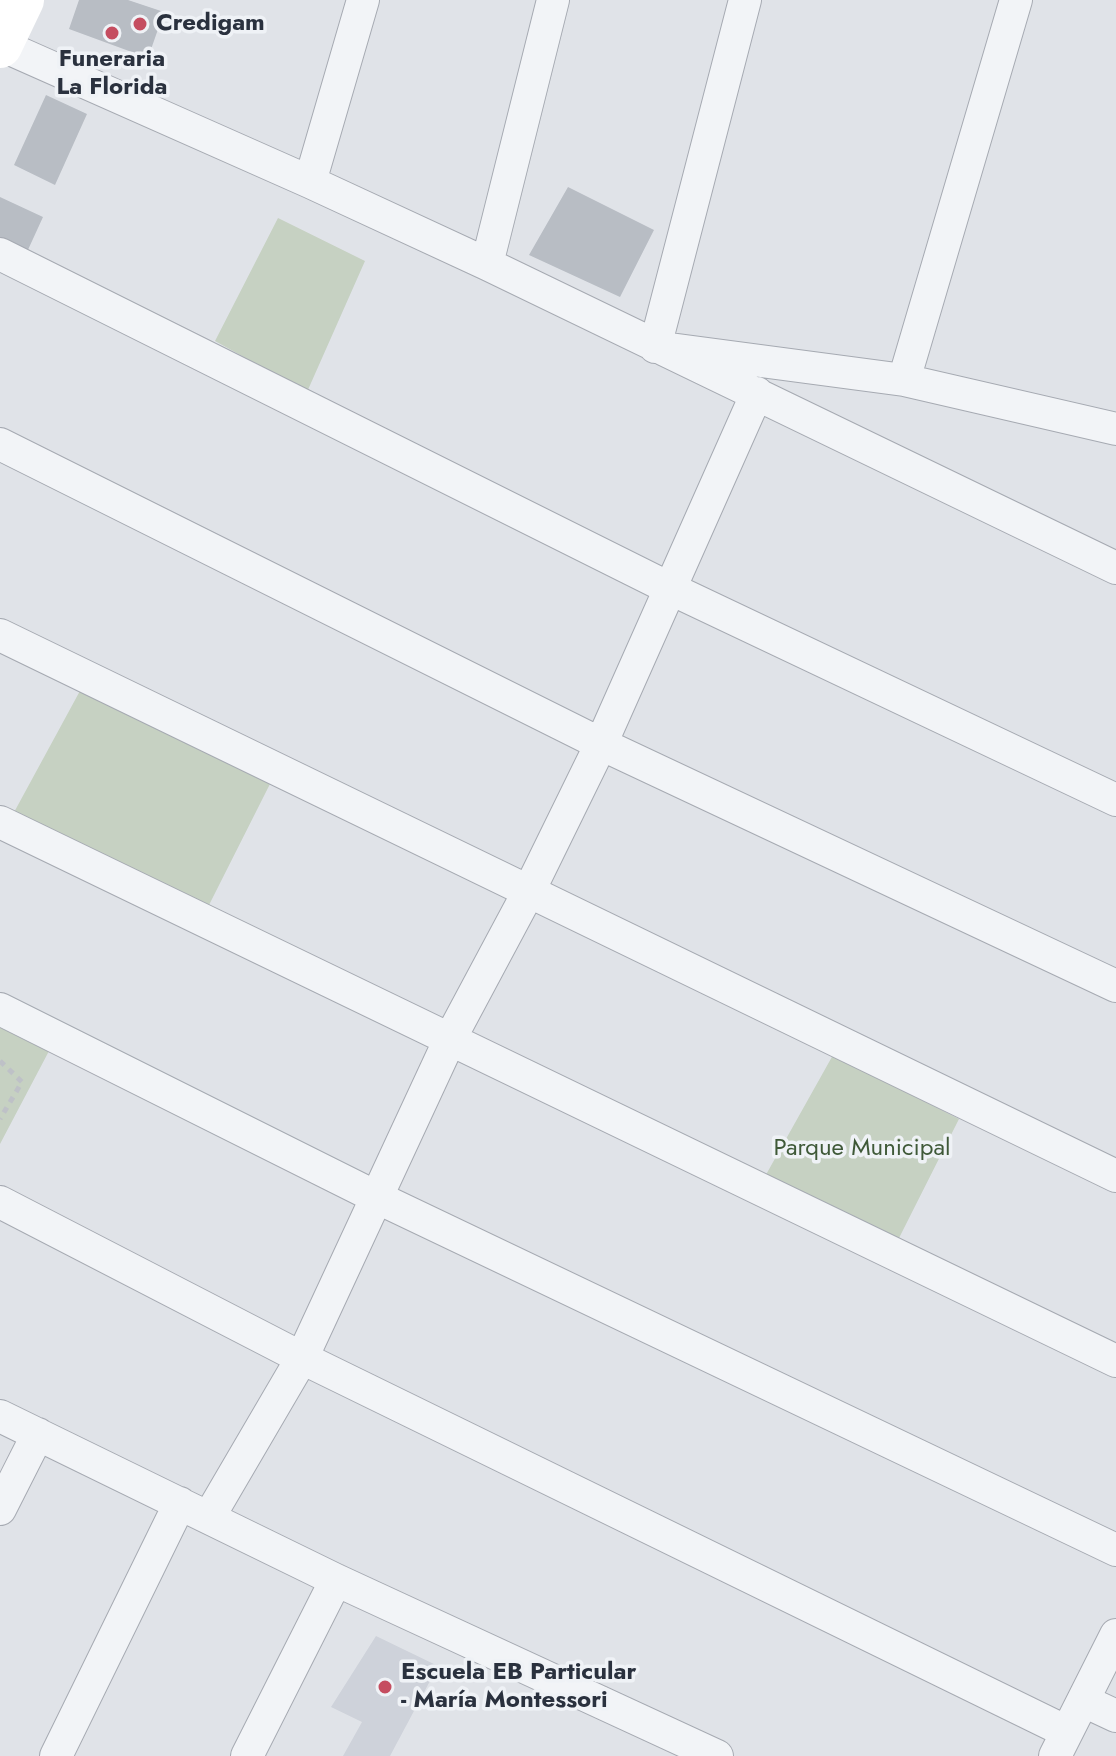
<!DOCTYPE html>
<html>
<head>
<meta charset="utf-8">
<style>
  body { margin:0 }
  canvas { display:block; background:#e0e3e8 }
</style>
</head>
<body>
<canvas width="1116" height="1756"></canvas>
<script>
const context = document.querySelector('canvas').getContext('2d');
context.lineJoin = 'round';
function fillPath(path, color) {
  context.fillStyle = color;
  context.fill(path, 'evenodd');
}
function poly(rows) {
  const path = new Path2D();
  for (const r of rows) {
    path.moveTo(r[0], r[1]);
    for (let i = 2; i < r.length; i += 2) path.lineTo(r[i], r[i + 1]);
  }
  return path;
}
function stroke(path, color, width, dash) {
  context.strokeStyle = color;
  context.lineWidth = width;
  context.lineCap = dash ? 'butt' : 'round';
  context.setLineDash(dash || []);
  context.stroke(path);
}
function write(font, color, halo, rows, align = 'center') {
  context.font = font + ' Jost,sans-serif';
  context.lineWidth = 7;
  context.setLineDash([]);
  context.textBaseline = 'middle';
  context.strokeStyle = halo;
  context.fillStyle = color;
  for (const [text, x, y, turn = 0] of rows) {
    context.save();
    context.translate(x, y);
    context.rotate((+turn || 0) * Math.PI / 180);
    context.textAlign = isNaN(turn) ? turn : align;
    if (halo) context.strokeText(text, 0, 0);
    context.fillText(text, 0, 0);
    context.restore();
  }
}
fillPath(poly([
  [376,1636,438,1666,390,1756,343,1756,362,1722,331,1707]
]), '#ced2da');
fillPath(poly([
  [278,218,365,261,307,392,215,341],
  [81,689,272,780,208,907,12,816],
  [0,1027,49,1051,0,1144],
  [833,1055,959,1119,896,1244,763,1180]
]), '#c6d1c2');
fillPath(poly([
  [79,0,128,0,164,12,148,58,69,29],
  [46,95,87,114,55,185,14,165],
  [568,187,654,230,620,297,529,255],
  [0,197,43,217,27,252,0,239]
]), '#b8bdc4');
const street = poly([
  [745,0,655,347,904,380,1016,0],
  [1,45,310,182,487,264,1116,568],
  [310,182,363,0],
  [0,254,671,589,1116,800],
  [487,264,553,0],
  [904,380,1116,429],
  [0,444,601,744,1116,986],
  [0,635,1116,1176],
  [0,822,1116,1361],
  [0,1009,376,1197,1116,1550],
  [0,1202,302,1358,1067,1732],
  [0,1416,336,1580,717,1756],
  [0,1509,38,1434],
  [209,1517,302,1358,451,1037,529,891,601,744,757,393],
  [1084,1701,1116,1716],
  [56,1756,180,1503],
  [247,1756,336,1580],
  [1055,1756,1116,1635]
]);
stroke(street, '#a6aab2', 34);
stroke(poly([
  [0,1061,22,1082,0,1119]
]), '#bec1c7', 5, [6, 6]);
stroke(street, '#f2f4f7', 32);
stroke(poly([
  [0,46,22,0]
]), '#fff', 44);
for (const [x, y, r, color] of [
  [140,24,8,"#c54d60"],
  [112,33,8,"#c54d60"],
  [385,1687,8,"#c54d60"]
]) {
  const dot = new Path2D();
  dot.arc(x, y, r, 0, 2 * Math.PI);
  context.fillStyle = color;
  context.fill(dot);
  stroke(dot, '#eff2f6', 3);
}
write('bold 24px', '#2a313e', '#eff2f6', [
  ["Credigam",156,24],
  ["Funeraria",112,60,"center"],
  ["La Florida",112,88,"center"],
  ["Escuela EB Particular",401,1673],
  ["- María Montessori",401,1701]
], 'left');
write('24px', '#3f5938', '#eff2f6', [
  ["Parque Municipal",862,1149]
]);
</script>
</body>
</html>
